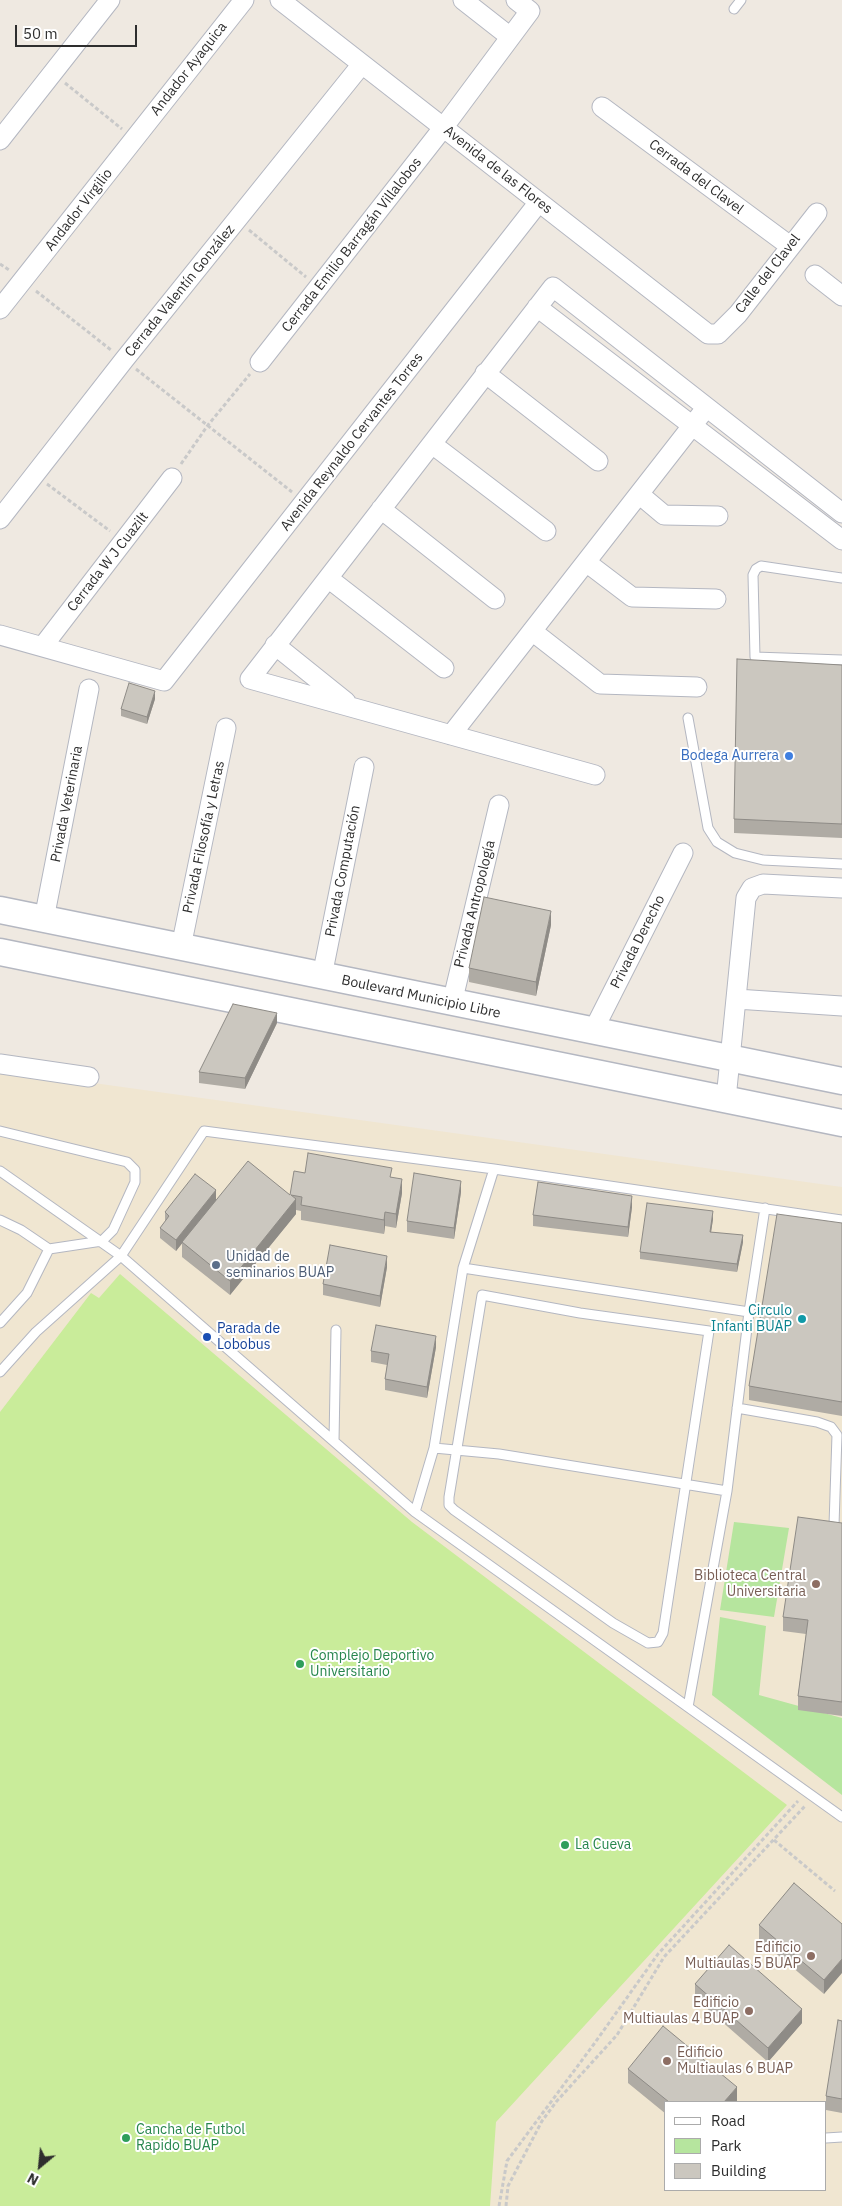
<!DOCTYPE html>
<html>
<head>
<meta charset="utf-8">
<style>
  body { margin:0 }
  #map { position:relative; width:842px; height:2206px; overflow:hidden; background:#efe9e1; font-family:"IBM Plex Sans",sans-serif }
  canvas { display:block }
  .legend { position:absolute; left:664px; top:2101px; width:162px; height:90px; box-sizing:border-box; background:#fff; border:1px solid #ababab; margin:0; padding:6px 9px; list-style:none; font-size:15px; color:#2e2e2e }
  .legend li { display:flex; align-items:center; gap:10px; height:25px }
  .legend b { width:25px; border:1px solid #ababab }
  .north { position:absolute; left:15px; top:2141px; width:50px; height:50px; -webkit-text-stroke:4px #fff; paint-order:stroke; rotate:208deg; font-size:14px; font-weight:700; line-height:20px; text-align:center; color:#2e2e2e }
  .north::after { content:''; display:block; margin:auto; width:18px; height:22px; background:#2e2e2e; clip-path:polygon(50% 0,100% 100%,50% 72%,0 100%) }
  .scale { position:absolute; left:15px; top:25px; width:122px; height:22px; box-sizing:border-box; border:2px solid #2e2e2e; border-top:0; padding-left:6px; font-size:15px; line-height:18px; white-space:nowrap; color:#2e2e2e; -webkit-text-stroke:4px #fff; paint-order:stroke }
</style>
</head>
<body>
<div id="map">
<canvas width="842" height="2206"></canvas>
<ul class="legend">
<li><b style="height:6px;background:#fff"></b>Road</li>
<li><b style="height:14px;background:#b6e59e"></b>Park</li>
<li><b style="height:14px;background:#cbc7bf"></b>Building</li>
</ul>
<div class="north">N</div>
<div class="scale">50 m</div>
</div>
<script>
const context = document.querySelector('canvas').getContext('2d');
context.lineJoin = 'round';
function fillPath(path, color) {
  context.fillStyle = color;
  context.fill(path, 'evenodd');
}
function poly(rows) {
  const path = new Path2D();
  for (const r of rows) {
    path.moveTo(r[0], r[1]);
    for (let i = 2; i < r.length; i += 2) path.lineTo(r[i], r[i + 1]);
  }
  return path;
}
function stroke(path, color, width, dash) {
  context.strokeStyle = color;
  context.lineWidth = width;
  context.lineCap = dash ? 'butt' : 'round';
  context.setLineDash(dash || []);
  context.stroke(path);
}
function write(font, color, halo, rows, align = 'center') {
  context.font = font + ' "IBM Plex Sans",sans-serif';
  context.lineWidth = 4;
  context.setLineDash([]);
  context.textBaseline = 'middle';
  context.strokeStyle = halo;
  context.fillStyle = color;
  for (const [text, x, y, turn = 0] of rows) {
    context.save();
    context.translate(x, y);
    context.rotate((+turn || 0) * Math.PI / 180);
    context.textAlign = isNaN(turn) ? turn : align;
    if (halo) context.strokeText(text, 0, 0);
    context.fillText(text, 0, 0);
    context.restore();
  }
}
fillPath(poly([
  [0,1070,842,1187,842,2206,0,2206],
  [666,2102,826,2102,826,2190,666,2190]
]), '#f0e6d1');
fillPath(poly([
  [734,1522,789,1528,774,1617,720,1610],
  [720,1617,766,1626,759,1695,842,1718,842,1795,712,1695]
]), '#b6e59e');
fillPath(poly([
  [120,1274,412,1522,787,1805,496,2122,490,2206,0,2206,0,1412,91,1293,99,1298]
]), '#c9ec9a');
const lane = poly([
  [734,9,741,0],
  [842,578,761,566,756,569,753,575,755,657,842,660],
  [688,718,708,828,717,842,735,853,763,860,842,864],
  [0,1131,127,1162,135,1170,135,1182,113,1230,102,1241,49,1249,27,1293,0,1323],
  [0,1171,121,1256,415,1512,842,1817],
  [0,1220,21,1230,49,1249],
  [463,1268,749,1312],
  [482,1295,580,1313,709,1331,663,1633,658,1642,648,1643,613,1623,454,1510,449,1505,449,1497,482,1295],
  [0,1372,36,1332,121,1256,204,1131,494,1169,842,1220],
  [737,1408,817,1422,831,1427,837,1435,834,1525],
  [334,1441,336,1330],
  [434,1448,499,1454,727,1491],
  [415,1512,434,1448,463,1268,494,1169],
  [688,1707,727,1491,749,1312,765,1208],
  [826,2138,842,2137]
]);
const street = poly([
  [280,0,708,334,718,334,738,314,817,213],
  [463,0,509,36],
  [602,107,790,246],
  [0,140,110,0],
  [815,275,842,296],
  [537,307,842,540],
  [0,309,244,0],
  [260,362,443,128,530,11,516,0],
  [485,373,598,461],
  [432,444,546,531],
  [639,494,664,515,718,516],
  [381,509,495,599],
  [0,519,124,360,362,64],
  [586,562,632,597,716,599],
  [328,578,444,668],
  [532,631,600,684,697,687],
  [0,635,164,681,539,202],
  [275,645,346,702],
  [43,646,172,478],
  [451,735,706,408],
  [595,775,250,679,553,287,842,513],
  [44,919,89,689],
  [181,947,226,728],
  [322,976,364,767],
  [736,999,842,1006],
  [452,1003,499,805],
  [593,1031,683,853],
  [0,1064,89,1077],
  [726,1099,746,898,752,888,763,884,842,888]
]);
const secondary = poly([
  [0,910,842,1081],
  [0,952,842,1123]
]);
stroke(lane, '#b4b7c1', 11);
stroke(street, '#b4b7c1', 21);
stroke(secondary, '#b4b7c1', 29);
stroke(poly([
  [65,83,122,129],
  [249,230,306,277],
  [0,264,9,270],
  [36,291,111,350],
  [136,369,292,492],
  [181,464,208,425,250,374],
  [47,484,110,531],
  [774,1840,835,1891],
  [499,2206,507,2161,594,2044,658,1954,798,1801],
  [506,2206,508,2186,542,2121,556,2102,617,2035,664,1957,806,1805]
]), '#c9c9c9', 3, [4, 2.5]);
stroke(lane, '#fff', 9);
stroke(street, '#fff', 19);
stroke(secondary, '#fff', 26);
fillPath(poly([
  [842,665,842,838,734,833,734,819],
  [155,699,147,724,121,716,121,709],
  [551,925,536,996,469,982,469,968],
  [277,1023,245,1089,199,1083,199,1072],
  [305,1173,392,1177,402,1193,396,1228,385,1226,384,1234,301,1220,301,1211,296,1210,296,1214,230,1295,182,1257,182,1243,176,1251,160,1238,160,1228,165,1222,165,1212,216,1200,290,1195],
  [461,1192,454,1239,407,1232,407,1221],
  [632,1207,628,1237,533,1226,533,1215],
  [713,1219,711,1232,743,1242,737,1272,640,1259,640,1252],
  [842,1223,842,1416,749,1400,749,1386],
  [387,1267,380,1307,323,1295,323,1284],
  [436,1347,427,1398,385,1390,385,1379,387,1365,371,1362,371,1351],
  [842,1523,842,1716,798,1710,798,1696,806,1634,783,1631,783,1617],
  [842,1924,824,1994,759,1939,759,1925],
  [695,1984,802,2023,768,2062,695,1998],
  [842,2021,842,2113,826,2110,826,2096],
  [628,2069,737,2101,736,2102,666,2102,666,2114,628,2083]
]), '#afaba4');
fillPath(poly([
  [155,691,155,699,147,724,147,717],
  [551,911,551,925,536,996,536,982],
  [277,1013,277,1023,245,1089,245,1078],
  [402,1179,402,1193,396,1228,396,1214],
  [461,1181,461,1192,454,1239,454,1228],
  [216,1190,216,1201,176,1251,176,1240],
  [632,1196,632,1207,628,1237,628,1227],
  [296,1199,296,1214,230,1295,230,1281],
  [713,1211,713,1219,710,1239,710,1232],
  [385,1212,385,1226,384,1234,384,1220],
  [743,1235,743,1242,737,1272,737,1264],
  [387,1256,387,1267,380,1307,380,1296],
  [436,1336,436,1347,427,1398,427,1387],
  [842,1959,842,1973,824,1994,824,1980],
  [802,2009,802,2023,768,2062,768,2048],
  [737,2087,737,2101,736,2102,724,2102]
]), '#8e8b86');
const building = poly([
  [737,659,842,665,842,824,734,819,737,659],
  [129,683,155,691,147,717,121,709,129,683],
  [484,897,551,911,536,982,469,968,484,897],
  [233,1004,277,1013,245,1078,199,1072,233,1004],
  [308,1153,392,1168,390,1177,402,1179,396,1214,385,1212,384,1220,301,1205,302,1197,291,1195,296,1199,230,1281,182,1242,248,1161,290,1195,294,1171,305,1173,308,1153],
  [414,1173,461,1181,454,1228,407,1221,414,1173],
  [195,1174,216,1190,176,1240,160,1228,169,1216,165,1212,195,1174],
  [538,1182,632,1196,628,1227,533,1215,538,1182],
  [647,1203,713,1211,710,1232,743,1235,737,1264,640,1252,647,1203],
  [777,1214,842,1223,842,1402,749,1386,777,1214],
  [330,1245,387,1256,380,1296,323,1284,330,1245],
  [376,1325,436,1336,427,1387,385,1379,389,1354,371,1351,376,1325],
  [798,1517,842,1523,842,1702,798,1696,808,1620,783,1617,798,1517],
  [794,1883,842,1924,842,1959,824,1980,759,1925,794,1883],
  [729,1945,802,2009,768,2048,695,1984,729,1945],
  [838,2020,842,2021,842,2099,826,2096,838,2020],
  [663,2026,737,2087,724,2102,669,2102,628,2069,663,2026]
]);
fillPath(building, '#cbc7bf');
stroke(building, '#8e8b86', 1);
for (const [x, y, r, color] of [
  [789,756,5,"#3f7fe0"],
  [216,1265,5,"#5c6f8a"],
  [802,1319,5,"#0f9aa8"],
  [207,1337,5,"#1a4fb4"],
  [816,1584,5,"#8d6e63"],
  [300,1664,5,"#2e9e5b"],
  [565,1845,5,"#2e9e5b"],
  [811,1956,5,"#8d6e63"],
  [749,2011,5,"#8d6e63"],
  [667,2061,5,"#8d6e63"],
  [126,2138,5,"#2e9e5b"]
]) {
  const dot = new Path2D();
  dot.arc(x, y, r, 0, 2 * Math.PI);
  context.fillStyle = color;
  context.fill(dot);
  stroke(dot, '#fff', 2);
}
write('14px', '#2e2e2e', '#fff', [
  ["Andador Ayaquica",189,69,-52],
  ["Avenida de las Flores",498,170,38],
  ["Cerrada del Clavel",696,177,37],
  ["Andador Virgilio",79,210,-52],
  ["Cerrada Emilio Barragán Villalobos",352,245,-52],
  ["Calle del Clavel",768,274,-52],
  ["Cerrada Valentín González",180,291,-51],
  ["Avenida Reynaldo Cervantes Torres",352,442,-52],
  ["Cerrada W J Cuazilt",108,562,-52],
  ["Privada Veterinaria",67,804,-79],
  ["Privada Filosofía y Letras",204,837,-78],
  ["Privada Computación",343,871,-79],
  ["Privada Antropología",475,904,-76],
  ["Privada Derecho",638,942,-63],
  ["Boulevard Municipio Libre",421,997,12]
]);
write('14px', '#366cbe', '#fff', [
  ["Bodega Aurrera",779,756]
], 'right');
write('14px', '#4e5e75', '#fff', [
  ["Unidad de",226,1257],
  ["seminarios BUAP",226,1273]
], 'left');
write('14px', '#0d838f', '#fff', [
  ["Circulo",792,1311],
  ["Infanti BUAP",792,1327]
], 'right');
write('14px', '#164399', '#fff', [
  ["Parada de",217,1329],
  ["Lobobus",217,1345]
], 'left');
write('14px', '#785e54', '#fff', [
  ["Biblioteca Central",806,1576],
  ["Universitaria",806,1592],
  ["Edificio",801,1948],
  ["Multiaulas 5 BUAP",801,1964],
  ["Edificio",739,2003],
  ["Multiaulas 4 BUAP",739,2019],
  ["Edificio",677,2053,"left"],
  ["Multiaulas 6 BUAP",677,2069,"left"]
], 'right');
write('14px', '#27864d', '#fff', [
  ["Complejo Deportivo",310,1656],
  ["Universitario",310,1672],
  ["La Cueva",575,1845],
  ["Cancha de Futbol",136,2130],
  ["Rapido BUAP",136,2146]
], 'left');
</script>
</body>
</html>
